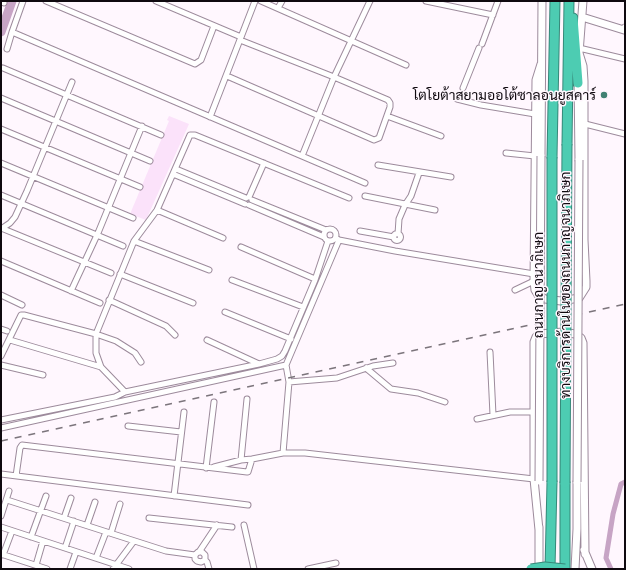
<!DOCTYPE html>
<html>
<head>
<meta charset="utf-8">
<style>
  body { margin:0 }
  #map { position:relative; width:626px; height:570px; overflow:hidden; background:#fff7fe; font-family:Georgia,serif }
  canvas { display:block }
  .frame { position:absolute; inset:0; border:2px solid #0f090f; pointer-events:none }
</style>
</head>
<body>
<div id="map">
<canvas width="626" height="570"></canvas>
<div class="frame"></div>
</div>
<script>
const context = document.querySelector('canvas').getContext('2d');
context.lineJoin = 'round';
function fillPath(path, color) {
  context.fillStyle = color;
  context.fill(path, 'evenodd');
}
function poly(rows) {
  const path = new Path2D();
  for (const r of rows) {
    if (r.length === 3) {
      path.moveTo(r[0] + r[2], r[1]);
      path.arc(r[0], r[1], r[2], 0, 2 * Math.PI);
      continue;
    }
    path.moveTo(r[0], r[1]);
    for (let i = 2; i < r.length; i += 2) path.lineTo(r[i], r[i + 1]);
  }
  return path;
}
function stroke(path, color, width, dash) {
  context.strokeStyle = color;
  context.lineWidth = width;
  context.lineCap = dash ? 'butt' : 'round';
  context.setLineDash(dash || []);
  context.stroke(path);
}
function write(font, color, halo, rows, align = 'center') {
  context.font = font + ' Georgia,Sarabun,serif';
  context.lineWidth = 3;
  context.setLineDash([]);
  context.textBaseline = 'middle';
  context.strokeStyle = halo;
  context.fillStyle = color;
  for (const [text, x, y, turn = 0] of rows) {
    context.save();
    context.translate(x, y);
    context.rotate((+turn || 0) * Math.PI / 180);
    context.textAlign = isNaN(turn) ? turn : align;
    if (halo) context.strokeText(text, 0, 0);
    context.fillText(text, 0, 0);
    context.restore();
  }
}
fillPath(poly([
  [169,116,189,124,146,220,130,214,169,121,167,120]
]), '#fbe2fa');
stroke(poly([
  [611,569,606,558,613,514,621,484,625,482]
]), '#c7a4c5', 5);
stroke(poly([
  [1,32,12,1]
]), '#c7a4c5', 9);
const street = poly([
  [46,1,195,64,201,60,214,26],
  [156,1,241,37],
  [261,1,406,65],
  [426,1,493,15],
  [1,2,4,3],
  [278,8,282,1],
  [12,32,365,183],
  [482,44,498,1],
  [579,48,625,59],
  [7,49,12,32,23,1],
  [3,68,161,135],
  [227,76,374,140,379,138,390,107,390,103,388,100,334,77,240,40],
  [463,88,479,48],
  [1,98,150,161],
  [457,99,481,105,535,114],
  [387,116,441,136],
  [210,117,255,1],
  [585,124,625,134],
  [1,129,140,187],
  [506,153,535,156],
  [302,156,334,77,370,1],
  [1,163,133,218],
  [378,165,451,177],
  [176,169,246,198],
  [173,174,245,204],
  [1,195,123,246],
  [365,196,435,210],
  [249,197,264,163],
  [252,200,326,230],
  [249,205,324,237],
  [157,210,223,238],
  [1,228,111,273],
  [330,235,6],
  [1,229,10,223,15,217,27,191,72,82],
  [360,231,394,237],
  [397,237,3.5],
  [398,234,399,219,405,205,411,196,419,173],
  [336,238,339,240,395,251,534,274],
  [134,241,209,270],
  [241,247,315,279],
  [1,261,100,303],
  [120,274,193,303],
  [232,280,303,307],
  [515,290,534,281],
  [71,291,98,233,142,126],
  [1,295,22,305],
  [109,300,166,326,175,335],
  [225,312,291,339],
  [1,329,7,331],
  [10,340,101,367],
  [207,340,259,364],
  [490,352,493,415],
  [1,356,21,315,24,315,96,334,116,341,135,353,141,362],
  [1,365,43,375],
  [286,365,289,382,283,453,305,453,534,479],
  [366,368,391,389,418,393,445,402],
  [289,382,337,378,373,366,393,363],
  [125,392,101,367,96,353,96,334,134,241,157,210,190,135,195,135,349,198],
  [477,419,510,412,534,412],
  [1,420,115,397,125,392,259,364,277,359,282,356,285,351,315,280,328,241],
  [128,426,181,432],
  [1,428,286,365,339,240],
  [241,460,247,399],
  [214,467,241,460,252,459,283,453],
  [206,468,214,402],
  [1,474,248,505],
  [16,476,20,448,22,445,247,472,248,472,252,459],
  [174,496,184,412],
  [7,500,166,551,195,555,198,552,202,552,205,555,205,560,201,562,197,561,195,559,195,555],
  [1,516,9,491],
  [64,518,71,498],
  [149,518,232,527],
  [87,525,95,502],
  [244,525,254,569],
  [1,527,129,569],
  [111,533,120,504],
  [31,537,46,496],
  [65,548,74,521],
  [199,552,217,525],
  [1,554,47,569],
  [3,555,12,531],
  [96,558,106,532],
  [205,560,207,562,209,569],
  [36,565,43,541],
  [70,569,76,552],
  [113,569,134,541],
  [308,569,336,563]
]);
const secondary = poly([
  [582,17,624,30,625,28],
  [579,53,583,1],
  [541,64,536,80,534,281,535,290,538,295,545,299,561,301,579,298,586,287,586,281,584,240,584,81,583,66,579,53],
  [578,79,579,160],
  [541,156,542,1],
  [539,527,539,569],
  [539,530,534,479,534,342,536,337,539,334,563,332,575,334,581,338,583,343,585,554],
  [584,550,592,569],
  [575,569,577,529,577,482]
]);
const highway = poly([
  [573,18,578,83],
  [567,144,569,1],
  [552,157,555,1],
  [565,483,565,569],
  [550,569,552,482]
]);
stroke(street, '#9d8b9c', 7);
stroke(secondary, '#9d8b9c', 9);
stroke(highway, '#378879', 11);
stroke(street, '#fff', 5);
stroke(secondary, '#fff', 7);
stroke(highway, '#4dccb2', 9);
stroke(poly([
  [1,441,625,304]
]), '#7c757c', 1.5, [7, 7]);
const secondaryBridge = poly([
  [539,481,541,156],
  [577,482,579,160]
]);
const highwayBridge = poly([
  [552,482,552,157],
  [565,483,567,144],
  [531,569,545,567,565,569]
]);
stroke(secondaryBridge, '#9d8b9c', 9, []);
stroke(highwayBridge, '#378879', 11, []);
stroke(secondaryBridge, '#fff', 7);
stroke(highwayBridge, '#4dccb2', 9);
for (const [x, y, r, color] of [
  [604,95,4,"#408273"]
]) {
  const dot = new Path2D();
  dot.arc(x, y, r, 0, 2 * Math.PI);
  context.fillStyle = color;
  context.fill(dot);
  stroke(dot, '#fff7fe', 1.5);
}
write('14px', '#0f090f', '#fff7fe', [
  ["โตโยต้าสยามออโต้ซาลอนยูสคาร์",596,95]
], 'right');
write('14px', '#0f090f', '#fff7fe', [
  ["ถนนกาญจนาภิเษก",538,285,-90],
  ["ทางบริการด้านในของถนนกาญจนาภิเษก",565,285,-90]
]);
</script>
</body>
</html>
